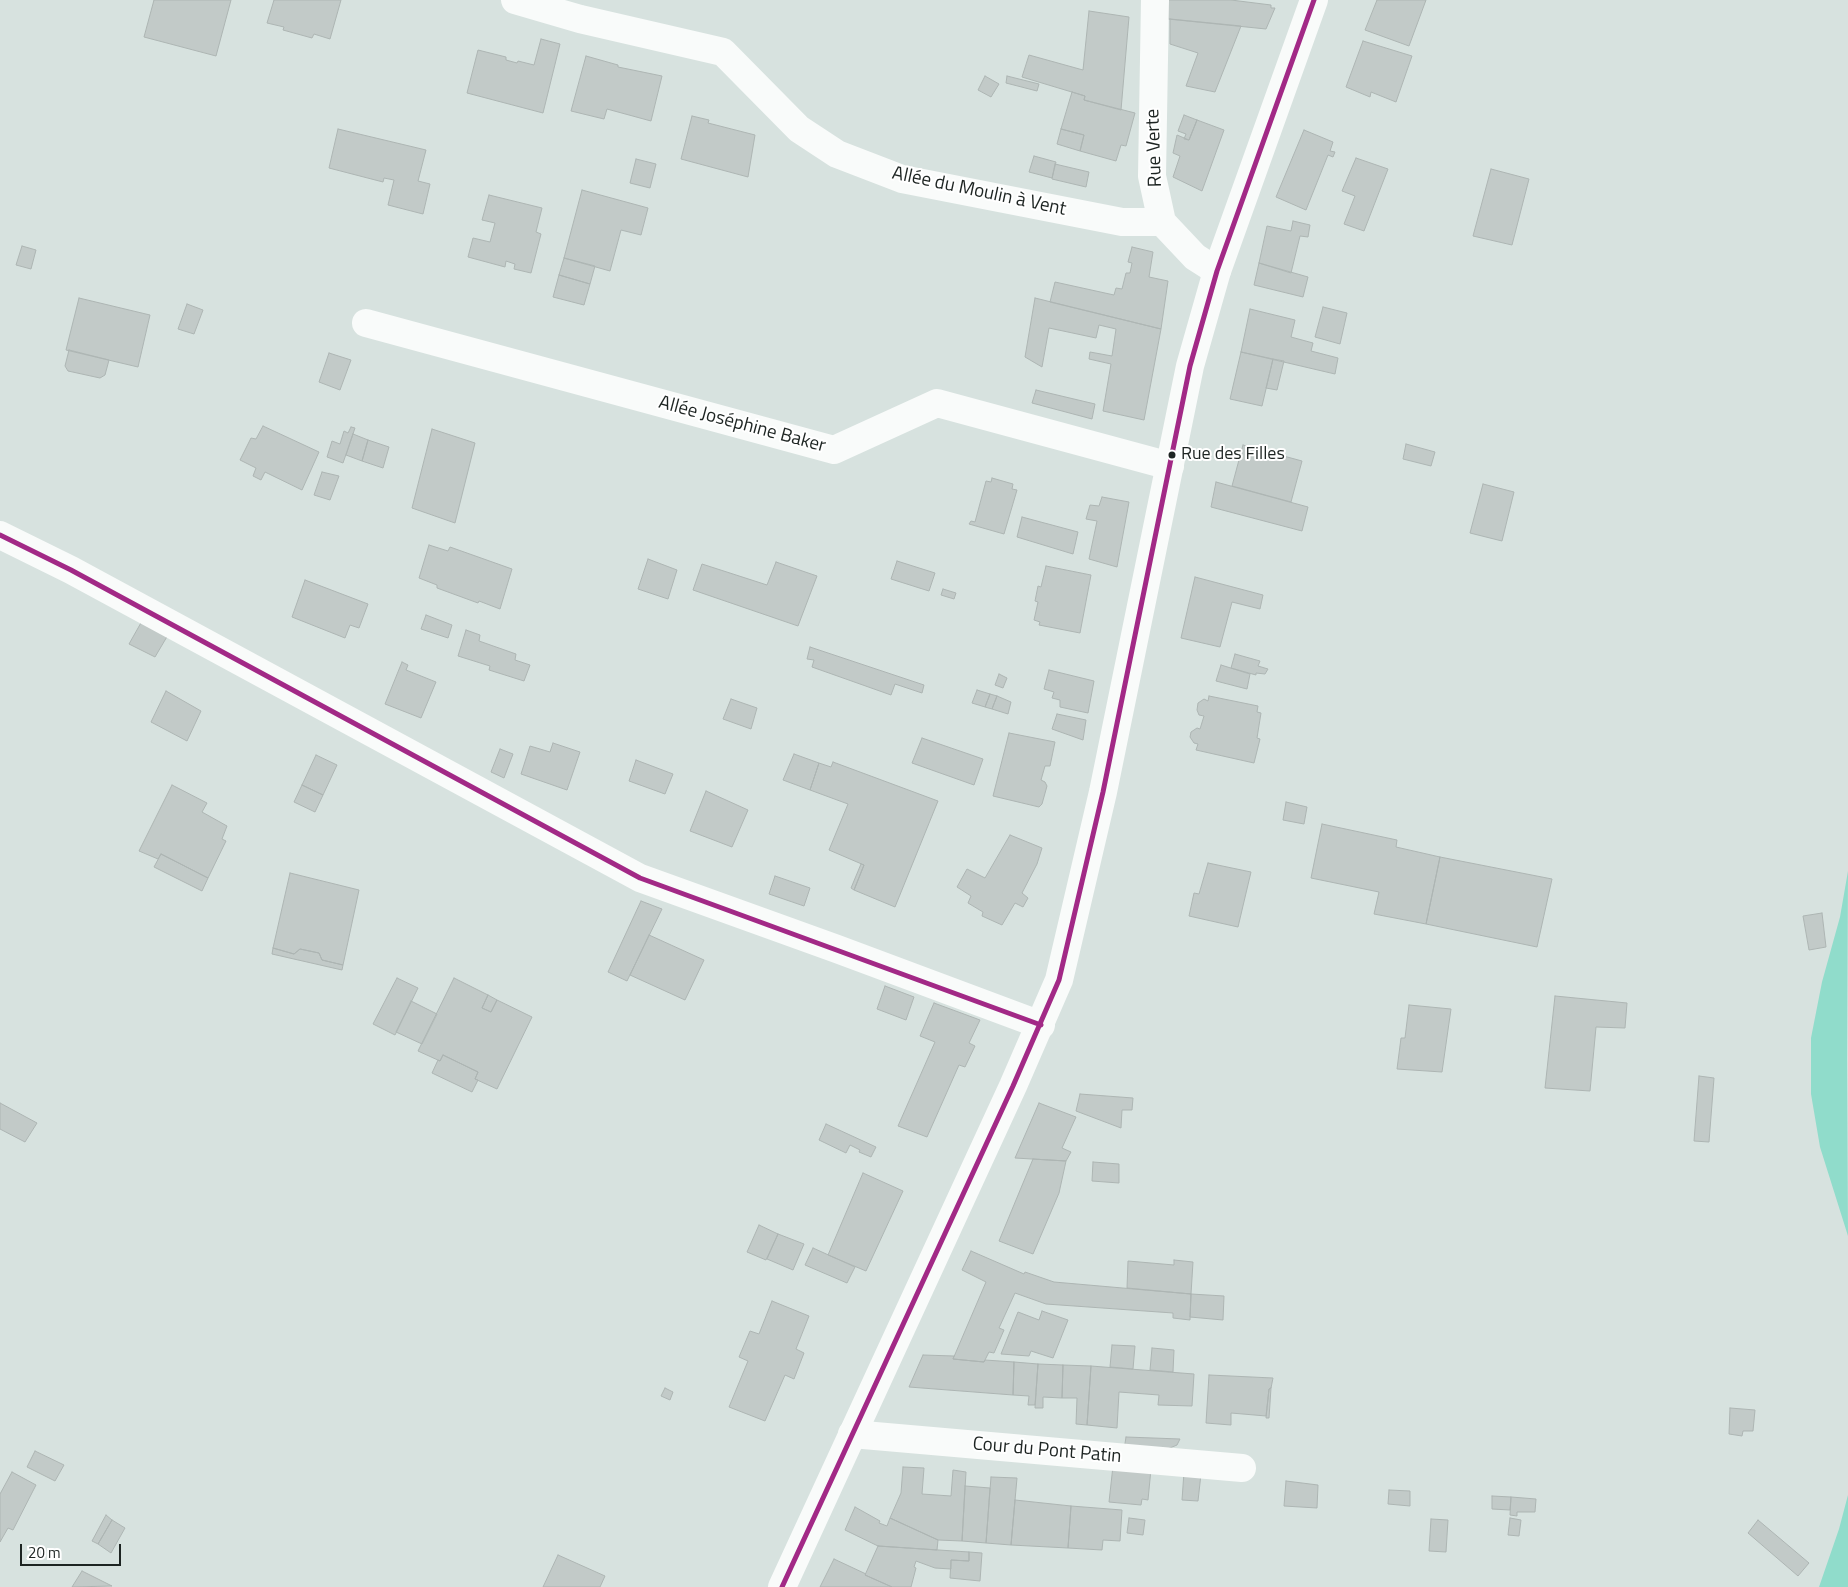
<!DOCTYPE html>
<html>
<head>
<meta charset="utf-8">
<style>
  body { margin:0 }
  #map { position:relative; width:1848px; height:1587px; overflow:hidden; background:#d7e2df; font-family:"Titillium Web",sans-serif }
  canvas { display:block }
  .scale { position:absolute; left:20px; top:1544px; width:101px; height:22px; box-sizing:border-box; border:2px solid #1d2422; border-top:0; padding-left:6px; font-size:15px; line-height:18px; white-space:nowrap; color:#1d2422; -webkit-text-stroke:4px #fff; paint-order:stroke }
</style>
</head>
<body>
<div id="map">
<canvas width="1848" height="1587"></canvas>
<div class="scale">20 m</div>
</div>
<script>
const context = document.querySelector('canvas').getContext('2d');
context.lineJoin = 'round';
function fillPath(path, color) {
  context.fillStyle = color;
  context.fill(path, 'evenodd');
}
function poly(rows) {
  const path = new Path2D();
  for (const r of rows) {
    path.moveTo(r[0], r[1]);
    for (let i = 2; i < r.length; i += 2) path.lineTo(r[i], r[i + 1]);
  }
  return path;
}
function stroke(path, color, width, dash) {
  context.strokeStyle = color;
  context.lineWidth = width;
  context.lineCap = dash ? 'butt' : 'round';
  context.setLineDash(dash || []);
  context.stroke(path);
}
function write(font, color, halo, rows, align = 'center') {
  context.font = font + ' "Titillium Web",sans-serif';
  context.lineWidth = 4;
  context.setLineDash([]);
  context.textBaseline = 'middle';
  context.strokeStyle = halo;
  context.fillStyle = color;
  for (const [text, x, y, turn = 0] of rows) {
    context.save();
    context.translate(x, y);
    context.rotate((+turn || 0) * Math.PI / 180);
    context.textAlign = isNaN(turn) ? turn : align;
    if (halo) context.strokeText(text, 0, 0);
    context.fillText(text, 0, 0);
    context.restore();
  }
}
fillPath(poly([
  [1848,871,1847,1059,1848,1236,1820,1147,1811,1094,1811,1038,1822,982,1840,917],
  [1848,1495,1848,1587,1819,1587,1839,1529]
]), '#90dccb');
const building = poly([
  [154,0,231,0,216,56,144,37,154,0],
  [274,0,341,0,330,39,314,34,312,38,283,30,284,27,267,23,274,0],
  [1168,0,1231,0,1271,5,1271,8,1275,8,1266,29,1168,19,1168,0],
  [1377,0,1426,0,1409,46,1365,30,1377,0],
  [1089,11,1129,17,1121,110,1084,100,1085,96,1022,77,1029,55,1083,70,1089,11],
  [1170,19,1241,26,1215,92,1186,86,1198,53,1170,44,1170,19],
  [541,39,560,44,543,113,467,93,478,50,506,57,506,60,517,63,518,61,534,65,541,39],
  [1363,41,1412,56,1396,102,1371,92,1370,97,1346,87,1363,41],
  [586,56,618,65,618,67,662,76,651,121,607,109,604,119,571,111,586,56],
  [985,76,999,84,991,97,978,90,985,76],
  [1007,76,1039,84,1037,91,1006,83,1007,76],
  [1072,92,1085,96,1084,100,1135,113,1126,146,1121,145,1116,161,1080,151,1084,135,1061,129,1072,92],
  [1184,115,1197,120,1189,140,1184,139,1186,134,1178,131,1184,115],
  [692,116,709,120,708,123,755,135,748,177,681,159,692,116],
  [1197,120,1224,130,1202,191,1173,177,1180,156,1173,153,1177,135,1189,140,1197,120],
  [338,129,426,150,418,181,430,184,423,214,388,205,394,180,384,178,383,182,329,168,338,129],
  [1061,129,1084,135,1080,151,1057,144,1061,129],
  [1304,130,1333,142,1330,151,1335,152,1333,157,1328,155,1306,210,1276,197,1304,130],
  [1034,156,1056,162,1052,178,1029,172,1034,156],
  [1356,158,1388,169,1364,231,1344,224,1355,196,1342,191,1356,158],
  [636,159,656,164,650,188,630,183,636,159],
  [1055,164,1089,172,1086,187,1052,179,1055,164],
  [1491,169,1529,179,1512,245,1473,236,1491,169],
  [582,190,648,208,641,235,621,230,610,271,564,258,582,190],
  [489,195,542,208,536,232,541,234,531,273,514,269,515,264,506,261,505,267,468,257,473,238,490,242,495,223,482,220,489,195],
  [1293,221,1310,225,1308,237,1300,236,1291,273,1259,263,1267,226,1291,231,1293,221],
  [22,246,36,250,31,269,16,265,22,246],
  [1132,247,1153,252,1149,277,1168,281,1161,329,1050,302,1055,282,1114,295,1116,288,1122,289,1126,273,1130,273,1132,263,1128,262,1132,247],
  [564,258,595,266,590,284,559,275,564,258],
  [1259,263,1308,277,1303,297,1254,285,1259,263],
  [559,275,590,284,584,305,553,297,559,275],
  [79,298,150,315,138,367,66,350,79,298],
  [1035,298,1161,329,1144,420,1103,411,1111,364,1089,359,1090,352,1112,356,1116,329,1099,325,1096,338,1049,328,1042,367,1025,357,1035,298],
  [187,304,203,310,194,334,178,329,187,304],
  [1323,307,1347,313,1340,344,1315,337,1323,307],
  [1250,309,1295,320,1291,337,1313,343,1311,351,1338,358,1335,374,1241,352,1250,309],
  [69,350,109,360,105,375,100,378,68,371,65,366,69,350],
  [1241,352,1273,359,1262,406,1230,399,1241,352],
  [329,353,351,360,340,390,319,382,329,353],
  [1273,359,1284,361,1277,390,1266,388,1273,359],
  [1036,390,1095,404,1092,419,1032,403,1036,390],
  [263,426,319,452,302,490,265,472,261,480,253,476,256,468,240,460,251,438,256,439,263,426],
  [351,427,355,428,343,463,327,457,332,441,340,444,344,431,348,433,351,427],
  [432,429,475,443,455,523,412,508,432,429],
  [353,434,368,440,362,461,346,455,353,434],
  [368,440,389,447,383,468,362,461,368,440],
  [1406,444,1435,452,1431,466,1403,459,1406,444],
  [1243,445,1302,461,1291,502,1232,486,1243,445],
  [322,472,339,476,330,500,314,495,322,472],
  [992,478,1013,484,1012,489,1017,490,1004,534,969,524,971,521,975,522,986,481,991,482,992,478],
  [1216,482,1308,507,1302,531,1211,507,1216,482],
  [1483,484,1514,492,1502,541,1470,533,1483,484],
  [1102,497,1129,502,1117,567,1089,559,1097,521,1086,519,1090,505,1099,506,1102,497],
  [1022,517,1078,532,1073,554,1017,537,1022,517],
  [429,545,448,551,450,547,512,569,500,609,479,601,478,603,437,588,437,585,419,578,429,545],
  [648,559,677,570,668,599,638,589,648,559],
  [897,561,935,573,929,591,891,579,897,561],
  [776,562,817,576,798,626,693,590,702,564,767,585,776,562],
  [1046,566,1091,575,1080,633,1039,625,1040,622,1034,620,1038,602,1035,601,1038,586,1041,587,1046,566],
  [1195,577,1263,595,1260,609,1232,602,1220,647,1181,638,1195,577],
  [305,580,368,604,359,628,350,625,345,638,292,617,305,580],
  [943,589,956,593,954,599,941,595,943,589],
  [426,615,452,625,448,638,421,629,426,615],
  [142,621,168,635,155,657,129,644,142,621],
  [466,630,480,635,479,641,516,654,515,660,530,665,524,681,489,670,490,666,458,656,466,630],
  [810,647,924,685,922,693,895,684,891,695,812,667,814,660,807,659,810,647],
  [1235,654,1260,661,1258,666,1268,669,1265,674,1256,673,1256,675,1231,668,1235,654],
  [402,662,408,665,406,670,436,682,421,718,385,704,402,662],
  [1221,665,1250,674,1247,689,1216,681,1221,665],
  [1049,670,1094,681,1088,713,1060,707,1060,700,1052,698,1054,692,1044,689,1049,670],
  [999,674,1007,678,1003,688,995,685,999,674],
  [977,690,990,694,985,707,972,703,977,690],
  [166,691,201,711,187,741,151,722,166,691],
  [990,694,997,696,992,709,985,707,990,694],
  [997,696,1011,702,1008,714,992,709,997,696],
  [1209,696,1258,706,1257,712,1261,713,1257,738,1260,739,1254,763,1196,750,1198,744,1194,743,1190,737,1191,732,1197,728,1200,729,1204,716,1199,715,1197,710,1198,703,1204,699,1208,701,1209,696],
  [731,699,757,708,751,729,723,719,731,699],
  [1057,714,1086,720,1083,740,1052,729,1057,714],
  [1009,733,1055,742,1050,766,1045,766,1041,780,1045,782,1047,786,1042,804,1039,807,993,796,1009,733],
  [922,738,983,759,974,785,912,763,922,738],
  [553,743,580,752,567,790,521,774,530,746,550,752,553,743],
  [500,749,513,754,504,778,491,772,500,749],
  [794,754,819,763,810,790,783,780,794,754],
  [316,755,337,765,323,795,302,785,316,755],
  [636,760,673,774,665,794,629,781,636,760],
  [833,762,938,801,895,907,854,890,864,865,829,850,848,804,810,790,819,763,831,767,833,762],
  [172,785,207,803,202,812,227,826,222,839,226,841,208,878,161,854,158,859,139,851,172,785],
  [302,785,323,795,315,812,294,802,302,785],
  [706,791,748,810,732,847,690,831,706,791],
  [1286,802,1307,807,1304,824,1283,820,1286,802],
  [1322,824,1397,840,1396,847,1440,857,1426,924,1374,914,1379,892,1311,878,1322,824],
  [1010,835,1042,848,1037,864,1022,893,1028,898,1023,907,1015,903,1002,925,982,916,983,912,968,903,971,896,957,887,967,869,985,878,1010,835],
  [161,854,208,878,202,891,154,867,161,854],
  [1440,857,1552,879,1537,947,1426,924,1440,857],
  [1208,863,1251,872,1238,927,1189,916,1194,893,1199,894,1208,863],
  [861,864,864,865,854,890,851,888,861,864],
  [290,873,359,890,343,965,322,960,319,953,300,949,294,954,273,948,290,873],
  [775,876,810,888,804,906,769,894,775,876],
  [641,901,662,909,627,981,608,972,641,901],
  [1822,913,1826,947,1809,950,1803,916,1822,913],
  [649,935,704,960,685,1000,630,975,649,935],
  [273,948,294,954,300,949,319,953,322,960,343,965,342,970,272,954,273,948],
  [397,978,418,988,395,1035,373,1024,397,978],
  [454,978,488,995,482,1008,491,1012,497,1000,532,1017,497,1089,475,1079,478,1072,443,1055,440,1061,418,1051,454,978],
  [885,986,914,997,906,1020,877,1009,885,986],
  [488,995,497,1000,491,1012,482,1008,488,995],
  [1555,996,1627,1003,1625,1028,1596,1027,1590,1091,1545,1088,1555,996],
  [411,1001,437,1014,422,1044,396,1032,411,1001],
  [934,1003,980,1020,969,1043,975,1046,965,1067,959,1065,927,1137,898,1126,935,1042,920,1036,934,1003],
  [1409,1005,1451,1009,1442,1072,1397,1069,1401,1038,1405,1038,1409,1005],
  [443,1055,478,1072,475,1079,478,1080,472,1092,432,1073,438,1060,440,1061,443,1055],
  [1699,1076,1714,1078,1709,1142,1694,1141,1699,1076],
  [1080,1094,1133,1098,1132,1110,1122,1110,1121,1128,1076,1111,1080,1094],
  [0,1103,37,1123,25,1142,0,1129,0,1103],
  [1039,1103,1076,1117,1062,1148,1071,1152,1066,1161,1015,1158,1039,1103],
  [826,1124,876,1147,871,1157,859,1152,860,1150,850,1145,846,1153,819,1140,826,1124],
  [1033,1159,1066,1161,1059,1193,1033,1254,999,1241,1033,1159],
  [1093,1162,1119,1164,1119,1183,1092,1181,1093,1162],
  [863,1173,903,1191,866,1271,828,1255,863,1173],
  [759,1225,778,1234,766,1260,747,1252,759,1225],
  [778,1234,804,1244,793,1270,767,1259,778,1234],
  [813,1248,855,1267,847,1283,805,1265,813,1248],
  [971,1251,1024,1274,1025,1272,1054,1282,1191,1294,1190,1320,1173,1318,1173,1313,1046,1304,1015,1293,999,1328,1004,1330,994,1353,989,1352,984,1362,953,1359,986,1282,962,1270,971,1251],
  [1174,1260,1193,1262,1191,1294,1127,1288,1128,1261,1174,1265,1174,1260],
  [1191,1294,1224,1296,1223,1320,1190,1317,1191,1294],
  [772,1301,809,1316,796,1349,804,1353,794,1379,785,1375,765,1421,729,1407,748,1361,739,1357,750,1331,759,1334,772,1301],
  [1042,1311,1068,1320,1053,1358,1031,1351,1029,1356,1001,1354,1018,1312,1039,1320,1042,1311],
  [1112,1345,1135,1346,1133,1369,1110,1367,1112,1345],
  [1152,1348,1174,1350,1173,1372,1150,1370,1152,1348],
  [923,1355,954,1356,953,1359,984,1362,985,1360,1014,1362,1013,1395,909,1387,923,1355],
  [1014,1362,1038,1364,1035,1405,1028,1405,1029,1396,1013,1395,1014,1362],
  [1038,1364,1063,1365,1062,1398,1043,1397,1043,1408,1035,1408,1038,1364],
  [1063,1365,1091,1366,1087,1425,1076,1424,1077,1398,1062,1398,1063,1365],
  [1091,1366,1194,1374,1192,1406,1158,1405,1159,1395,1119,1392,1117,1428,1087,1425,1091,1366],
  [1209,1375,1273,1378,1271,1388,1269,1389,1266,1416,1231,1413,1231,1425,1206,1423,1209,1375],
  [665,1388,673,1392,670,1400,661,1396,665,1388],
  [1271,1388,1269,1418,1266,1418,1269,1389,1271,1388],
  [1730,1408,1755,1410,1753,1431,1743,1431,1742,1436,1729,1434,1730,1408],
  [1126,1437,1180,1439,1177,1445,1158,1453,1124,1450,1126,1437],
  [35,1451,64,1465,55,1481,27,1467,35,1451],
  [1113,1466,1151,1469,1148,1500,1142,1499,1141,1505,1109,1502,1113,1466],
  [903,1467,924,1468,922,1494,951,1496,953,1470,966,1472,962,1541,938,1540,890,1518,901,1493,903,1467],
  [12,1472,36,1485,13,1530,8,1528,0,1542,0,1494,12,1472],
  [1184,1472,1201,1474,1198,1501,1182,1500,1184,1472],
  [991,1477,1017,1478,1011,1545,986,1543,991,1477],
  [1286,1481,1318,1485,1317,1508,1284,1506,1286,1481],
  [965,1486,990,1488,986,1543,962,1541,965,1486],
  [1389,1490,1410,1491,1410,1506,1388,1504,1389,1490],
  [1492,1496,1511,1497,1510,1510,1492,1509,1492,1496],
  [1511,1497,1536,1499,1535,1512,1517,1512,1517,1516,1510,1515,1511,1497],
  [1015,1500,1071,1506,1068,1548,1011,1545,1015,1500],
  [1071,1506,1122,1510,1120,1541,1103,1540,1102,1550,1068,1548,1071,1506],
  [855,1507,880,1521,879,1523,887,1526,890,1518,938,1540,937,1550,878,1546,845,1530,855,1507],
  [106,1515,112,1520,98,1544,92,1541,106,1515],
  [1129,1518,1145,1520,1143,1535,1127,1533,1129,1518],
  [1510,1518,1521,1520,1519,1536,1508,1535,1510,1518],
  [1431,1519,1448,1520,1446,1552,1429,1551,1431,1519],
  [112,1520,125,1528,111,1553,98,1544,112,1520],
  [1758,1520,1809,1563,1798,1576,1748,1533,1758,1520],
  [878,1546,969,1552,969,1561,951,1560,951,1569,935,1568,916,1561,914,1567,916,1568,911,1587,892,1587,865,1575,878,1546],
  [969,1552,982,1553,980,1581,950,1578,951,1560,969,1561,969,1552],
  [558,1555,605,1576,600,1587,543,1587,558,1555],
  [834,1559,866,1574,865,1575,892,1587,820,1587,834,1559],
  [82,1571,112,1586,72,1587,82,1571]
]);
fillPath(building, '#c2cac8');
stroke(building, '#adb5b3', 1);
stroke(poly([
  [515,0,580,19,723,52,799,129,837,154,902,179,1122,222,1162,222],
  [1155,0,1152,176,1162,222,1195,257,1217,271],
  [366,323,834,450,937,403,1170,466],
  [0,535,71,570,640,878,837,949,1041,1025],
  [852,1434,1242,1468]
]), '#f9fbfa', 28);
stroke(poly([
  [782,1587,1013,1086,1059,980,1103,792,1190,366,1217,271,1314,0]
]), '#f9fbfa', 28);
stroke(poly([
  [0,535,71,570,640,878,1041,1025],
  [782,1587,1013,1086,1059,980,1103,792,1190,366,1217,271,1314,0]
]), '#a22986', 5);
for (const [x, y, r, color] of [
  [1172,455,4.5,"#1d2422"]
]) {
  const dot = new Path2D();
  dot.arc(x, y, r, 0, 2 * Math.PI);
  context.fillStyle = color;
  context.fill(dot);
  stroke(dot, '#fff', 2);
}
write('18px', '#1d2422', '#fff', [
  ["Rue des Filles",1181,455]
], 'left');
write('19px', '#1d2422', '#fff', [
  ["Rue Verte",1155,148,-92],
  ["Allée du Moulin à Vent",979,192,12],
  ["Allée Joséphine Baker",742,425,15],
  ["Cour du Pont Patin",1047,1451,5]
]);
</script>
</body>
</html>
